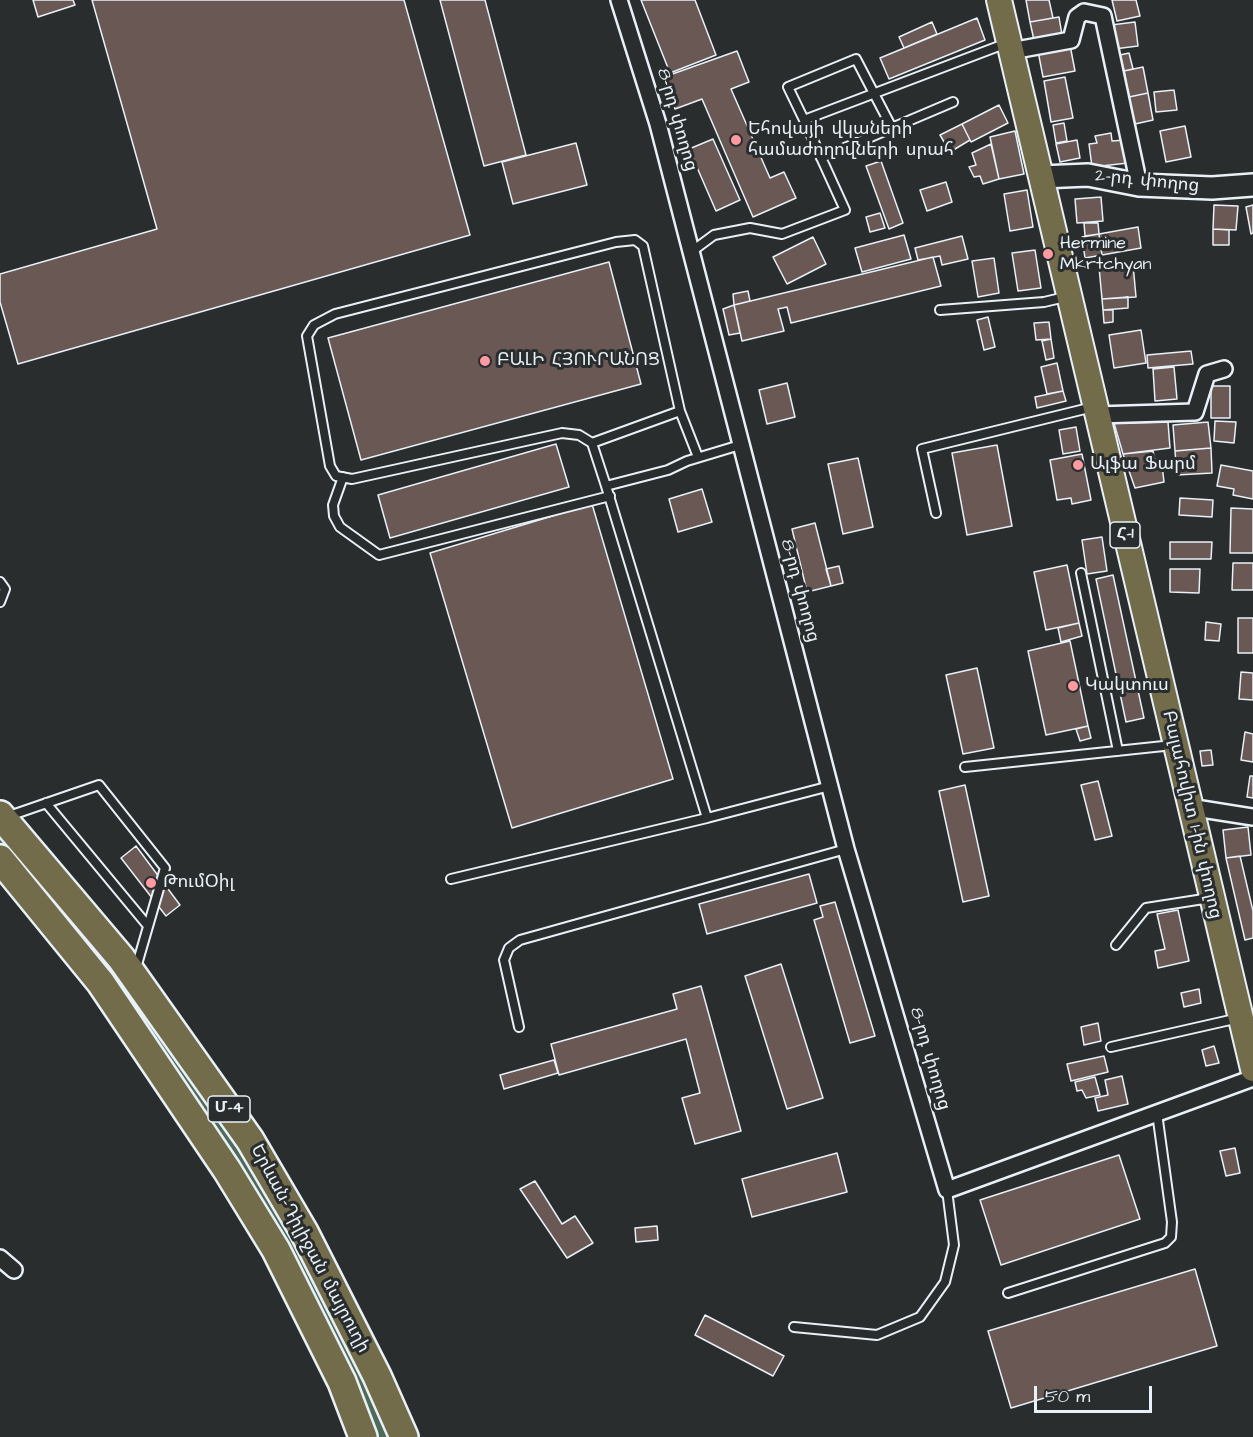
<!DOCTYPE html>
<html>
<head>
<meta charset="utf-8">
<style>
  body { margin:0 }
  #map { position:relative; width:1253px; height:1437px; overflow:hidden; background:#2a2d2e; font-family:"Architects Daughter",sans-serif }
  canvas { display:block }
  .scale { position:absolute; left:1034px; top:1386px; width:118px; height:27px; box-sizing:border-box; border:3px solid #e8f1f8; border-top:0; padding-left:8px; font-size:18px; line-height:21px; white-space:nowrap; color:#e8f1f8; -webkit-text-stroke:4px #2a2d2e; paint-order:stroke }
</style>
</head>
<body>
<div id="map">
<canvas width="1253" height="1437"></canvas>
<div class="scale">50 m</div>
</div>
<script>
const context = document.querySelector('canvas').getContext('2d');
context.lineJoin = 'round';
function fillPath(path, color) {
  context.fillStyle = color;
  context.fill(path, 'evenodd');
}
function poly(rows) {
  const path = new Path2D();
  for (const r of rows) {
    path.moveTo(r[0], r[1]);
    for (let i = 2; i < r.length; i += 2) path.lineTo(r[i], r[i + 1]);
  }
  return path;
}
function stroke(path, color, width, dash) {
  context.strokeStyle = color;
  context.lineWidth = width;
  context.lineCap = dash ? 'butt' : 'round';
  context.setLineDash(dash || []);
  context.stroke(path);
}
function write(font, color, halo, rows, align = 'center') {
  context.font = font + ' "Architects Daughter","Noto Sans Armenian",sans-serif';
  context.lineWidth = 6;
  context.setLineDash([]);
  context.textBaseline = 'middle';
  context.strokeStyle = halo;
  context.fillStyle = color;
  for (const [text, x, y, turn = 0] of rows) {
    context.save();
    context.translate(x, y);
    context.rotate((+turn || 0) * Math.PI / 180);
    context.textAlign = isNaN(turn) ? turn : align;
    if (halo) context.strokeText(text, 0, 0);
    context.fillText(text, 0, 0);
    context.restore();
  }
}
fillPath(poly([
  [0,827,61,897,165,1036,235,1140,310,1266,392,1437,378,1437,297,1268,0,846]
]), '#506a59');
const building = poly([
  [33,0,73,0,75,5,38,17,33,0],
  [92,0,404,0,470,235,18,364,0,302,0,274,157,229,92,0],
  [440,0,485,0,526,155,484,166,440,0],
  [641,0,695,0,716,55,670,73,641,0],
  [1026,0,1049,0,1053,18,1030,22,1026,0],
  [1112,0,1136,0,1140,16,1117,21,1112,0],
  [1059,17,1062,35,1034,40,1030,22,1059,17],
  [977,18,985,40,889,79,880,58,977,18],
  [932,22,937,34,904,48,899,37,932,22],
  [1135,22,1138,46,1114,49,1111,25,1135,22],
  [1070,45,1075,71,1043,77,1038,51,1070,45],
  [737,51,749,82,731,89,770,178,784,172,796,198,753,217,702,99,675,109,664,77,737,51],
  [1129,53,1133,69,1124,71,1120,55,1129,53],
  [1143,67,1148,93,1129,97,1124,71,1143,67],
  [1065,77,1073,118,1051,122,1044,81,1065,77],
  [1174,90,1177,110,1156,112,1154,92,1174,90],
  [1148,93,1153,120,1135,124,1129,97,1148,93],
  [999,105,1008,123,971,142,962,124,999,105],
  [1064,123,1067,141,1056,143,1053,125,1064,123],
  [962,124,970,140,950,152,940,135,962,124],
  [1185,126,1191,157,1166,162,1160,131,1185,126],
  [1015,131,1024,174,999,179,990,137,1015,131],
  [1111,133,1112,141,1125,140,1128,163,1092,167,1089,144,1097,143,1095,136,1111,133],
  [713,139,740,200,716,211,689,149,713,139],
  [1077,140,1080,158,1060,162,1056,144,1077,140],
  [576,143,587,185,513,204,502,162,576,143],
  [991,144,999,179,983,184,980,176,974,177,969,167,976,165,972,153,991,144],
  [881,161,903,223,889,229,866,166,881,161],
  [946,182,952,202,927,211,920,190,946,182],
  [1027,190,1033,227,1010,231,1004,194,1027,190],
  [1101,197,1103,221,1077,223,1075,199,1101,197],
  [1214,205,1238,206,1236,230,1213,229,1214,205],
  [1253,205,1253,233,1251,234,1246,207,1253,205],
  [880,213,885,228,870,232,866,217,880,213],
  [1084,223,1098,223,1099,234,1085,236,1084,223],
  [1138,227,1141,248,1102,255,1099,234,1138,227],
  [1213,229,1229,230,1229,245,1213,245,1213,229],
  [1099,234,1102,255,1085,258,1082,237,1099,234],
  [904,235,911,259,862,272,855,248,904,235],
  [962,236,968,259,942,265,940,256,918,260,915,248,962,236],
  [813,237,826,264,787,284,773,257,813,237],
  [1035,250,1041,288,1018,291,1012,253,1035,250],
  [933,257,941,286,791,323,787,307,778,309,784,331,742,341,734,305,933,257],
  [994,258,999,293,978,297,972,261,994,258],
  [609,262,641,384,361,460,328,338,609,262],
  [1133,264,1136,297,1102,299,1099,267,1133,264],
  [748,291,750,301,734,305,733,294,748,291],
  [1128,297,1128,308,1103,310,1102,299,1128,297],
  [734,305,740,333,729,335,723,309,734,305],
  [1103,310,1113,310,1113,322,1104,323,1103,310],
  [988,317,995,347,984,350,977,320,988,317],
  [1049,322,1051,339,1036,340,1034,323,1049,322],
  [1141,330,1146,363,1114,368,1109,335,1141,330],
  [1051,339,1054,358,1046,360,1042,341,1051,339],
  [1191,351,1193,364,1148,368,1147,355,1191,351],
  [1057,363,1063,391,1047,394,1041,367,1057,363],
  [1174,367,1177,399,1155,401,1153,369,1174,367],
  [787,383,795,417,767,424,759,390,787,383],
  [1211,386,1230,386,1230,418,1211,418,1211,386],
  [1063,391,1066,401,1037,408,1035,397,1063,391],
  [1215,421,1236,422,1234,443,1214,441,1215,421],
  [1168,422,1170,448,1123,454,1114,423,1168,422],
  [1208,422,1211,448,1175,451,1173,425,1208,422],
  [1076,427,1080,451,1063,454,1059,430,1076,427],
  [556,444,569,487,390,538,378,495,556,444],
  [997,445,1012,526,967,535,952,453,997,445],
  [1211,448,1212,473,1177,475,1175,451,1211,448],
  [1153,451,1156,466,1162,465,1164,482,1135,488,1123,454,1153,451],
  [1082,454,1091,500,1072,504,1071,498,1057,500,1050,460,1082,454],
  [858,458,873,527,843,534,828,464,858,458],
  [1221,465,1253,471,1253,499,1233,495,1234,489,1217,486,1221,465],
  [702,489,712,522,678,532,669,499,702,489],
  [1180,498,1213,500,1212,517,1179,515,1180,498],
  [592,504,673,779,512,828,430,553,592,504],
  [1231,508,1253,509,1253,553,1230,553,1231,508],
  [815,523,831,586,807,592,792,529,815,523],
  [1102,537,1107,571,1087,574,1082,540,1102,537],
  [1170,542,1212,542,1211,559,1170,559,1170,542],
  [1233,563,1253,563,1253,590,1232,590,1233,563],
  [1067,565,1079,623,1046,630,1034,572,1067,565],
  [839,566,843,583,831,586,826,569,839,566],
  [1170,569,1200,569,1199,593,1170,592,1170,569],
  [1113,575,1144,718,1126,722,1096,579,1113,575],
  [1238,618,1253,618,1253,653,1238,653,1238,618],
  [1206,622,1221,624,1219,641,1205,640,1206,622],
  [1079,623,1082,636,1061,642,1058,628,1079,623],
  [1070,641,1088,726,1046,735,1028,651,1070,641],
  [977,668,994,748,963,754,946,675,977,668],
  [1241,672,1253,673,1253,700,1239,699,1241,672],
  [1088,726,1091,738,1080,741,1076,729,1088,726],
  [1245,732,1253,734,1253,762,1241,760,1245,732],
  [1211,750,1213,765,1202,766,1200,751,1211,750],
  [1250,776,1253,776,1253,798,1247,797,1250,776],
  [1098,781,1112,836,1095,840,1081,785,1098,781],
  [965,785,989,896,963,902,939,791,965,785],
  [1248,827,1251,855,1226,858,1223,830,1248,827],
  [136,846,180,905,166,916,121,858,136,846],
  [1240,856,1253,911,1253,938,1245,940,1226,858,1240,856],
  [809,874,817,903,707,934,699,904,809,874],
  [835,902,875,1036,850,1043,814,920,823,917,820,906,835,902],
  [1178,910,1189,961,1158,968,1155,951,1165,949,1157,914,1178,910],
  [781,964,823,1098,787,1109,745,976,781,964],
  [701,986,741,1131,695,1144,682,1098,700,1093,686,1039,559,1075,551,1044,677,1009,673,994,701,986],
  [1199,989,1201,1003,1184,1007,1181,993,1199,989],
  [1098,1023,1101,1041,1084,1045,1081,1027,1098,1023],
  [1214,1046,1219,1063,1206,1066,1202,1050,1214,1046],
  [1104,1056,1108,1072,1071,1081,1067,1064,1104,1056],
  [554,1060,558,1073,504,1089,500,1075,554,1060],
  [1122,1076,1128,1104,1098,1111,1095,1098,1108,1095,1105,1080,1122,1076],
  [1095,1077,1100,1095,1086,1098,1082,1090,1077,1091,1075,1082,1095,1077],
  [1235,1148,1240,1173,1226,1176,1220,1151,1235,1148],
  [837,1153,847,1192,752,1217,742,1179,837,1153],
  [1119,1155,1140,1219,1001,1265,980,1200,1119,1155],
  [535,1181,562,1224,575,1216,593,1243,567,1258,520,1189,535,1181],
  [657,1226,658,1240,636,1242,635,1228,657,1226],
  [1195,1269,1217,1346,1011,1408,988,1331,1195,1269],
  [705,1315,784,1356,773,1376,695,1335,705,1315]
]);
fillPath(building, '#6a5855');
stroke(building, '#e8f1f8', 1.5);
const lane = poly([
  [804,120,788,87,856,59,892,128],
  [821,158,953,102],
  [691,252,714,235,750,228,782,234,845,210,804,120,1007,43],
  [940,310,1044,302,1065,297],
  [592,443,680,411],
  [343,477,333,505,334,516,340,527,379,555,610,496],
  [606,486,592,443,579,435,562,433,352,479,336,476,330,466,307,336,314,325,335,314,616,242,635,240,643,246,680,411,698,457],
  [936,513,922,449,1093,407],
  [1081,573,1118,751],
  [0,582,5,589,0,602],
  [965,767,1173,745],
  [46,803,148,926],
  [9,816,99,785,165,868,136,968],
  [707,818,830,786],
  [451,879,707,818,606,486,668,470,687,461,740,445],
  [1116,945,1146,908,1210,898],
  [519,1027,504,960,509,948,520,940,846,849],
  [1111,1047,1239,1018],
  [1008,1293,1165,1243,1171,1237,1172,1222,1157,1113],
  [794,1327,877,1335,920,1317,945,1282,954,1245,947,1190]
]);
const street = poly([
  [619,0,658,124,846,849,947,1190,1253,1078],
  [1011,51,1071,40,1077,17,1084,12,1103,16,1139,185],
  [1097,415,1195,412,1207,374,1224,369],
  [1189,807,1253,817],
  [0,1258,14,1270]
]);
const secondary = poly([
  [1041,177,1088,175,1139,185,1212,188,1253,185]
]);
const primary = poly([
  [999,0,1253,1069]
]);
const highway = poly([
  [0,815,121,958,250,1140,304,1232,377,1376,404,1437],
  [0,859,101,983,227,1170,276,1250,342,1382,363,1437]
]);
stroke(lane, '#e8f1f8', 12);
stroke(street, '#e8f1f8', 20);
stroke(secondary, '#e8f1f8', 26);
stroke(primary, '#e8f1f8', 28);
stroke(highway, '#e8f1f8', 32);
stroke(lane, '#2a2d2e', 8);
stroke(street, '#2a2d2e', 15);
stroke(secondary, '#2a2d2e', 21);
stroke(primary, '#726c4b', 24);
stroke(highway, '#726c4b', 27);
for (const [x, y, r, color] of [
  [736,140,6,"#ff9aa2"],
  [1048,254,6,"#ff9aa2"],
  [485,361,6,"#ff9aa2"],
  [1078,465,6,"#ff9aa2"],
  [1073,686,6,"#ff9aa2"],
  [151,883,6,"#ff9aa2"]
]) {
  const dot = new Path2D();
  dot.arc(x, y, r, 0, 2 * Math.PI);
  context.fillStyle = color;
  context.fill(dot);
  stroke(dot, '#2a2d2e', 2);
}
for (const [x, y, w] of [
  [1125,535,30],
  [229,1109,42]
]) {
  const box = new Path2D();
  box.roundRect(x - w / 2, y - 13, w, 26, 4.5);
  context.fillStyle = '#2a2d2e';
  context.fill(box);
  stroke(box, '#e8f1f8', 1.5);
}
write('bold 16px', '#e8f1f8', null, [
  ["Հ-1",1125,535],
  ["Մ-4",229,1109]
]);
write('18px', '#e8f1f8', '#2a2d2e', [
  ["8-րդ փողոց",676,120,74],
  ["2-րդ փողոց",1147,182,6],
  ["8-րդ փողոց",799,591,75],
  ["Բալահովիտ 1-ին փողոց",1191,815,77],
  ["8-րդ փողոց",929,1059,74],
  ["Երևան-Դիլիջան մայրուղի",309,1249,62]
]);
write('18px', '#e8f1f8', '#2a2d2e', [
  ["Եհովայի վկաների",748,130],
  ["համաժողովների սրահ",748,151],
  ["Hermine",1060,244],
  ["Mkrtchyan",1060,265],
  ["ԲԱԼԻ ՀՅՈՒՐԱՆՈՑ",497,361],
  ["Ալֆա Ֆարմ",1090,465],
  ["Կակտուս",1085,686],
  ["ԹումՕիլ",163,883]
], 'left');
</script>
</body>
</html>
